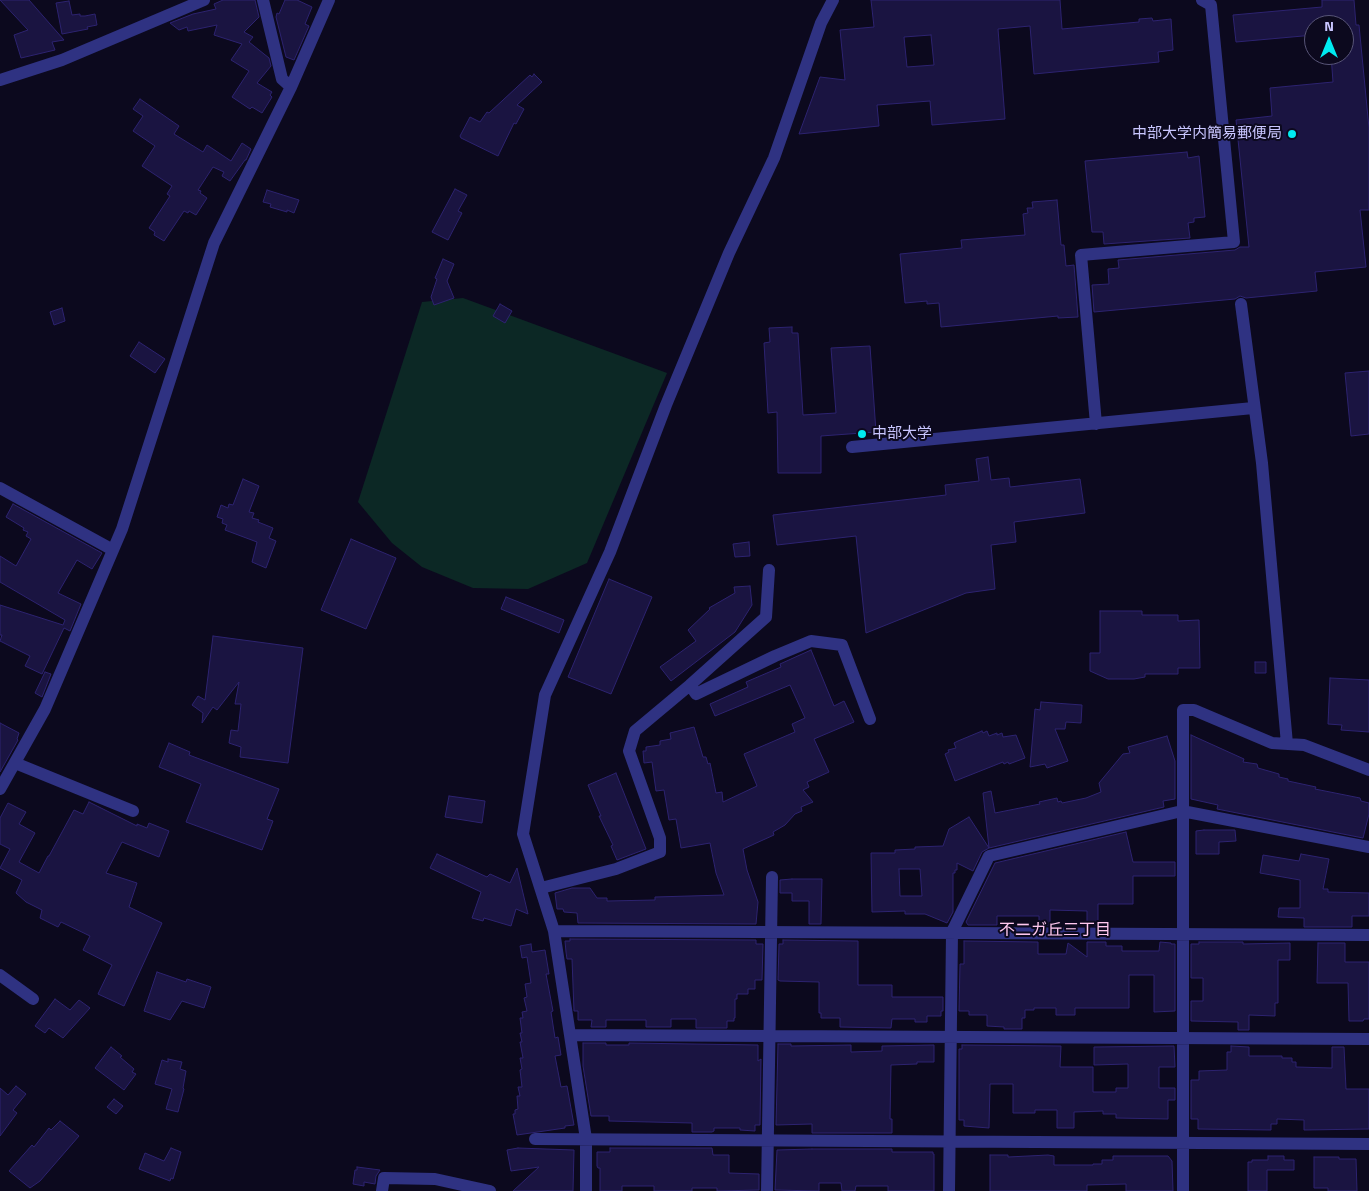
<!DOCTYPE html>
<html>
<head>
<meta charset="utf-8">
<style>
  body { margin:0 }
  #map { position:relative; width:1369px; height:1191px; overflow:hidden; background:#0c091e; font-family:"Titillium Web",sans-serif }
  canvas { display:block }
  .north { position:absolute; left:1304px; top:15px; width:50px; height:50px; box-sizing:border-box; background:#0c091e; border:1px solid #585578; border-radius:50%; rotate:0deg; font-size:14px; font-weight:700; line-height:20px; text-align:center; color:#c9c6ff }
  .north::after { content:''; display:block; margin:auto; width:18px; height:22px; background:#00ebf1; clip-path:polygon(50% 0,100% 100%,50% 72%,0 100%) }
</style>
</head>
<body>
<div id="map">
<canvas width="1369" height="1191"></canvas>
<div class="north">N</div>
</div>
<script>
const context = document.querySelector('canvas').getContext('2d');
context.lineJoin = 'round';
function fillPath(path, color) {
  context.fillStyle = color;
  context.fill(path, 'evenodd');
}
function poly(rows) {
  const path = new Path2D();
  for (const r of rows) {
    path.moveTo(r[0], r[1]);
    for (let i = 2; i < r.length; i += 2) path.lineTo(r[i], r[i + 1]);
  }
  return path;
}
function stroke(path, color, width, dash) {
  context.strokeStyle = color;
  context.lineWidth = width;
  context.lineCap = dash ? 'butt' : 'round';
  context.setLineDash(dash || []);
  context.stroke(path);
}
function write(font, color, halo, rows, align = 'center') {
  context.font = font + ' "Titillium Web","Noto Sans JP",sans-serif';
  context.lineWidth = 4;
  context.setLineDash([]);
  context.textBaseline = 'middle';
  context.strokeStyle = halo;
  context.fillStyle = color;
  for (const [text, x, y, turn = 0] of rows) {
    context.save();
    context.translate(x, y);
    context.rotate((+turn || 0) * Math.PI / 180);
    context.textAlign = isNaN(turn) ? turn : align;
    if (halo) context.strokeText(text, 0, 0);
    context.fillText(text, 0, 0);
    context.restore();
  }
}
fillPath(poly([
  [463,298,667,373,587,563,528,589,473,588,422,567,392,543,358,502,422,302]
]), '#0c2825');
const building = poly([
  [0,0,29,0,64,40,52,42,55,50,21,58,14,35,28,30,0,0],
  [223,0,255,0,259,17,244,32,253,37,249,42,269,58,271,66,257,83,272,92,270,95,272,97,262,113,252,107,250,109,232,97,249,71,231,60,242,44,214,35,217,25,188,31,187,27,179,30,170,23,193,14,216,9,214,4,223,0],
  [285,0,297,0,312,7,305,24,309,26,294,60,286,57,276,17,277,13,279,14,285,0],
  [871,0,1060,0,1062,29,1139,22,1139,19,1152,18,1153,21,1171,19,1173,50,1158,52,1159,62,1034,74,1030,26,998,29,1005,119,932,125,930,101,877,105,879,126,799,134,820,77,845,80,840,30,874,27,871,0],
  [931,35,934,65,907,67,904,37,931,35],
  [1322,0,1354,0,1356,25,1359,25,1369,128,1369,210,1360,210,1366,267,1315,272,1317,291,1246,298,1240,296,1235,299,1094,312,1092,285,1109,284,1108,269,1119,268,1118,260,1235,250,1240,247,1249,247,1236,120,1272,116,1270,88,1333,82,1331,55,1344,55,1344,25,1314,25,1314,35,1236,42,1233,15,1322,7,1322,0],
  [69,1,72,15,80,14,80,16,85,16,95,14,97,25,87,27,88,29,62,34,56,3,69,1],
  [534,74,542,82,517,105,524,109,516,124,514,123,498,156,461,138,460,136,470,117,480,122,487,112,489,113,530,75,532,77,534,74],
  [140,99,179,126,174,134,203,152,207,145,231,161,242,143,251,149,246,160,245,160,230,181,222,176,224,172,213,167,198,190,201,191,200,193,207,198,196,215,189,211,188,213,184,211,164,241,154,235,155,232,149,228,170,196,167,194,172,186,142,166,155,146,133,131,143,116,133,109,140,99],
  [1187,152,1188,158,1199,156,1205,217,1194,218,1194,222,1188,223,1190,238,1104,244,1103,232,1092,232,1085,161,1187,152],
  [455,189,467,195,458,211,462,213,448,240,432,232,455,189],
  [267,190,299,200,294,213,287,210,287,212,270,207,271,204,263,202,267,190],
  [1057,200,1061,245,1064,245,1066,266,1074,265,1078,317,1058,318,1058,316,941,327,939,303,927,304,927,301,905,303,900,254,962,248,961,240,1025,235,1023,214,1028,213,1027,208,1033,208,1032,202,1057,200],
  [443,259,454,264,447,281,454,298,434,305,431,297,437,279,435,278,443,259],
  [500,304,512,311,505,323,493,316,500,304],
  [62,308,65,321,54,325,50,312,62,308],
  [792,327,792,333,798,333,803,415,836,413,831,348,870,346,876,432,821,436,821,473,778,473,777,412,768,413,764,343,770,342,769,328,792,327],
  [139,342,165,359,155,373,130,356,139,342],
  [1369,371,1369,434,1351,436,1345,373,1369,371],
  [988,457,991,480,1009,478,1010,487,1080,479,1085,513,1014,522,1016,542,991,545,995,589,966,593,866,633,856,536,777,545,773,515,946,495,945,485,979,481,976,459,988,457],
  [243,479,259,486,249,512,254,513,252,518,259,520,258,522,273,528,269,538,276,541,266,568,252,562,257,542,225,530,227,525,222,523,223,519,217,517,221,505,228,508,229,504,233,505,243,479],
  [13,504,102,553,92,569,77,560,58,593,81,604,70,631,64,628,42,674,25,666,30,656,0,641,2,635,0,635,0,605,63,625,65,620,0,582,0,556,16,566,31,539,26,536,28,532,23,530,24,528,6,517,13,504],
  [351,539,396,558,366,629,321,610,351,539],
  [749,542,750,556,735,557,733,544,749,542],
  [609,579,652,597,611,694,568,677,609,579],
  [750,586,752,605,735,632,671,681,660,667,696,641,688,630,710,609,709,608,735,593,734,587,750,586],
  [506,597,564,620,559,633,501,609,506,597],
  [1100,611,1142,611,1142,615,1178,615,1178,621,1199,620,1200,668,1178,668,1178,674,1145,674,1145,677,1134,679,1108,679,1090,671,1090,653,1100,653,1100,611],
  [213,636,303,648,288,763,240,757,241,747,229,743,231,730,238,731,241,704,235,704,239,682,217,710,213,707,202,723,203,713,192,705,198,696,205,700,213,636],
  [811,650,834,706,844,701,854,722,814,739,829,772,807,782,809,787,803,790,813,802,801,807,802,811,795,814,785,825,773,832,774,835,743,849,747,870,758,902,756,924,578,923,577,913,564,912,563,909,557,909,555,893,572,888,590,888,597,898,607,898,607,901,655,900,655,897,724,895,716,873,710,843,681,848,676,819,669,820,664,790,656,791,652,762,644,763,643,751,646,751,646,747,660,745,660,741,671,739,670,733,694,727,703,757,706,757,708,764,710,763,716,793,722,792,723,802,757,786,744,754,795,732,792,724,805,718,790,685,715,716,710,704,748,687,746,682,781,667,780,664,811,650],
  [1255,662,1266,662,1266,673,1255,673,1255,662],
  [45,672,51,674,42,697,35,693,45,672],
  [1330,678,1369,680,1369,732,1341,730,1342,725,1328,724,1330,678],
  [1041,702,1082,705,1081,723,1066,722,1065,729,1055,729,1068,761,1047,768,1045,764,1030,767,1035,709,1040,710,1041,702],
  [0,723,19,733,17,739,18,740,0,772,0,723],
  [982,731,983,733,987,731,989,736,997,733,997,735,1002,733,1003,737,1016,735,1025,758,1009,764,1008,762,1004,764,1003,762,955,781,945,754,949,752,948,750,956,748,954,743,958,741,982,731],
  [1191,735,1244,759,1243,762,1257,764,1258,768,1279,774,1279,777,1288,779,1288,781,1316,787,1315,789,1360,798,1361,801,1369,803,1369,814,1363,838,1217,809,1218,805,1191,799,1191,735],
  [1167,736,1175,761,1175,799,1163,801,1164,807,989,848,983,793,991,791,995,813,1040,804,1039,802,1057,798,1058,802,1061,801,1062,803,1086,798,1101,792,1099,783,1123,754,1130,753,1128,747,1167,736],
  [169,743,190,752,189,755,279,789,267,819,273,821,262,850,186,822,201,784,159,767,169,743],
  [616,773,646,849,617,860,611,846,613,845,599,816,601,816,588,785,616,773],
  [449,796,485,801,482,823,445,817,449,796],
  [89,802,137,826,137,824,147,828,149,823,169,831,159,857,122,842,106,873,137,883,129,907,162,923,124,1006,98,994,112,965,83,950,90,936,61,922,58,927,40,918,42,910,26,902,16,893,22,880,0,868,10,849,0,844,0,818,8,803,26,812,19,824,35,833,19,862,39,873,48,856,49,856,74,810,83,814,89,802],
  [969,817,989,848,982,852,973,871,957,863,957,870,955,870,955,873,953,873,953,912,947,923,925,914,905,914,905,911,872,912,871,853,895,853,895,850,915,849,915,847,943,846,949,829,969,817],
  [899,869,920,869,922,896,900,896,899,869],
  [1204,830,1235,830,1236,841,1219,842,1219,854,1196,854,1196,831,1204,830],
  [1126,832,1133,862,1175,862,1175,876,1133,876,1133,904,1098,904,1098,926,1087,925,1087,911,1050,910,1050,925,1039,925,1039,916,997,916,997,925,968,925,966,922,995,863,1126,832],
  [437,854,487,877,490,874,510,883,517,868,528,914,516,909,511,926,484,918,483,921,472,918,481,892,430,868,437,854],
  [1301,854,1329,859,1323,889,1328,889,1328,892,1369,893,1369,916,1352,916,1352,927,1304,927,1304,918,1278,917,1279,908,1300,908,1300,880,1260,873,1263,855,1299,861,1301,854],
  [792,879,822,879,821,924,809,924,809,901,792,901,792,893,780,893,780,880,792,879],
  [570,939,756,940,756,944,763,944,762,980,755,980,755,989,748,989,748,994,737,994,737,999,735,999,735,1018,734,1018,734,1021,727,1021,727,1028,696,1028,696,1019,671,1019,671,1027,646,1027,646,1020,606,1020,606,1027,591,1027,592,1020,578,1020,578,1011,574,1011,572,959,567,959,566,952,565,941,570,941,570,939],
  [783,940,858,941,858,985,892,985,892,997,943,997,943,1011,941,1011,941,1016,927,1016,927,1022,915,1022,915,1019,892,1019,891,1028,840,1027,840,1018,821,1018,821,1013,819,1013,819,982,780,981,778,980,779,944,783,944,783,940],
  [964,941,1038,942,1038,954,1066,954,1068,943,1087,957,1087,942,1106,942,1106,946,1122,946,1122,951,1159,951,1160,942,1171,943,1171,944,1175,944,1175,1011,1154,1012,1154,975,1129,975,1129,1008,1075,1008,1075,1015,1056,1015,1056,1008,1034,1008,1034,1010,1025,1010,1025,1018,1022,1018,1022,1029,1004,1029,1004,1027,987,1026,987,1015,969,1015,969,1011,959,1011,960,964,964,964,964,941],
  [1199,942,1243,942,1243,944,1290,943,1290,960,1278,960,1278,1003,1275,1003,1275,1016,1249,1015,1249,1030,1238,1030,1238,1022,1191,1021,1191,1001,1203,1001,1203,978,1191,978,1191,944,1199,944,1199,942],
  [1318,943,1345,943,1345,962,1369,962,1369,1019,1364,1019,1363,1021,1349,1021,1348,983,1317,983,1318,943],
  [531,944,532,952,545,950,549,974,546,974,553,1011,551,1012,555,1038,558,1037,561,1055,555,1056,561,1087,567,1086,574,1125,565,1126,565,1128,517,1135,513,1114,515,1114,515,1110,518,1109,517,1096,520,1096,518,1087,522,1087,520,1070,522,1069,520,1058,523,1058,520,1042,522,1042,520,1033,522,1033,520,1018,523,1018,522,1012,527,1011,524,998,527,997,525,984,531,983,527,957,522,958,520,946,531,944],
  [157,972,186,982,187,979,211,987,204,1008,182,1001,170,1020,144,1011,157,972],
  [55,999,70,1010,79,1000,90,1008,63,1038,49,1028,45,1033,35,1026,55,999],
  [583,1043,606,1043,606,1045,629,1045,629,1043,758,1045,758,1061,761,1059,760,1125,755,1125,755,1131,740,1130,740,1128,714,1128,714,1131,712,1132,692,1132,692,1123,609,1121,609,1116,591,1116,583,1066,583,1043],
  [778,1044,791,1044,791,1046,851,1045,851,1052,882,1051,882,1046,934,1045,934,1062,917,1062,917,1064,891,1065,890,1119,892,1119,892,1133,812,1133,812,1124,776,1125,778,1044],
  [962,1045,1061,1046,1060,1067,1093,1067,1093,1092,1116,1092,1116,1088,1128,1088,1128,1064,1094,1065,1094,1047,1174,1046,1175,1067,1159,1067,1159,1088,1175,1088,1175,1100,1168,1100,1168,1119,1116,1118,1116,1114,1103,1114,1103,1111,1074,1112,1074,1128,1057,1128,1057,1110,1035,1110,1035,1113,1013,1113,1013,1084,990,1084,989,1128,964,1126,964,1120,959,1120,959,1049,962,1049,962,1045],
  [1231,1046,1249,1047,1249,1056,1282,1056,1282,1058,1292,1058,1292,1062,1296,1062,1296,1067,1332,1068,1332,1047,1344,1047,1346,1089,1369,1089,1369,1129,1304,1130,1304,1120,1277,1119,1277,1124,1271,1124,1271,1130,1198,1129,1198,1119,1191,1119,1191,1080,1199,1080,1199,1071,1227,1070,1227,1052,1231,1052,1231,1046],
  [111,1047,122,1056,120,1057,134,1069,132,1072,136,1074,124,1090,95,1068,111,1047],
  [168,1059,182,1062,180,1069,186,1071,183,1088,184,1089,178,1112,166,1109,172,1089,155,1084,162,1060,168,1062,168,1059],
  [16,1086,26,1094,13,1110,17,1113,0,1136,0,1088,8,1095,16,1086],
  [114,1099,123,1106,116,1114,107,1107,114,1099],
  [60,1121,79,1136,40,1181,30,1188,9,1171,32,1145,34,1147,49,1128,51,1130,60,1121],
  [171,1148,181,1152,173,1179,171,1178,170,1181,139,1169,145,1153,164,1161,171,1148],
  [518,1148,574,1150,573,1191,513,1191,539,1167,511,1171,507,1150,518,1148],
  [610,1148,712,1148,713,1155,729,1155,729,1173,759,1174,759,1190,717,1191,717,1188,692,1188,692,1191,654,1191,654,1186,622,1186,622,1191,600,1191,600,1168,598,1168,597,1166,597,1152,610,1152,610,1148],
  [812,1149,892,1149,892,1152,933,1152,933,1154,934,1154,934,1191,888,1191,888,1186,856,1186,855,1191,842,1191,841,1183,819,1183,819,1191,775,1190,777,1150,812,1149],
  [990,1155,1008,1155,1008,1157,1048,1155,1054,1156,1054,1165,1093,1165,1093,1164,1102,1164,1102,1160,1113,1160,1113,1156,1168,1156,1172,1161,1173,1191,1126,1191,1126,1184,1087,1185,1087,1191,990,1191,990,1155],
  [1268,1156,1284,1156,1284,1160,1294,1160,1294,1170,1267,1170,1267,1191,1248,1191,1248,1162,1252,1162,1252,1160,1268,1160,1268,1156],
  [1314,1157,1339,1157,1339,1159,1356,1159,1357,1191,1328,1191,1328,1188,1314,1188,1314,1157],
  [357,1167,380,1170,376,1176,375,1184,364,1182,364,1186,353,1184,355,1170,357,1170,357,1167]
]);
fillPath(building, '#1a1441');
stroke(building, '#2d2370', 1);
stroke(poly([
  [263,0,282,79,291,87],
  [0,80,62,60,204,0],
  [1241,304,1262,463,1287,744],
  [1096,424,1081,255,1234,242,1211,5,1202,0],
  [852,447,1253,408],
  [0,488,113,550],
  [690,685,696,694,775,656,811,641,842,645,870,719],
  [15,763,133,811],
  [0,789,45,709,122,529,214,243,291,87,329,0],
  [541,888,616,869,660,852,660,838,629,751,635,731,690,685,766,617,769,570],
  [554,931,1369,935],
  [0,975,33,999],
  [571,1035,1369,1039],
  [535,1139,1369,1144],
  [382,1191,384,1178,435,1179,490,1191],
  [586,1191,586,1139,554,931,523,834,545,695,610,552,666,405,729,253,774,158,821,23,833,0],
  [767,1191,772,877],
  [949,1191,952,932,989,856,1182,811,1369,847],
  [1183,1191,1183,710,1194,710,1272,743,1304,745,1369,770]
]), '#2f3282', 12);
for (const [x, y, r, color] of [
  [1292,134,5,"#00ebf1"],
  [862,434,5,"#00ebf1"]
]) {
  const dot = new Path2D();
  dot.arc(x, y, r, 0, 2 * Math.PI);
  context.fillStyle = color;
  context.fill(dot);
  stroke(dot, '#0c091e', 2);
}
write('15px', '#c9c6ff', '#0c091e', [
  ["中部大学内簡易郵便局",1282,134],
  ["中部大学",872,434,"left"]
], 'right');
write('16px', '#ffc8ef', '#0c091e', [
  ["不二ガ丘三丁目",1055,931]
]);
</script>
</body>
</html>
